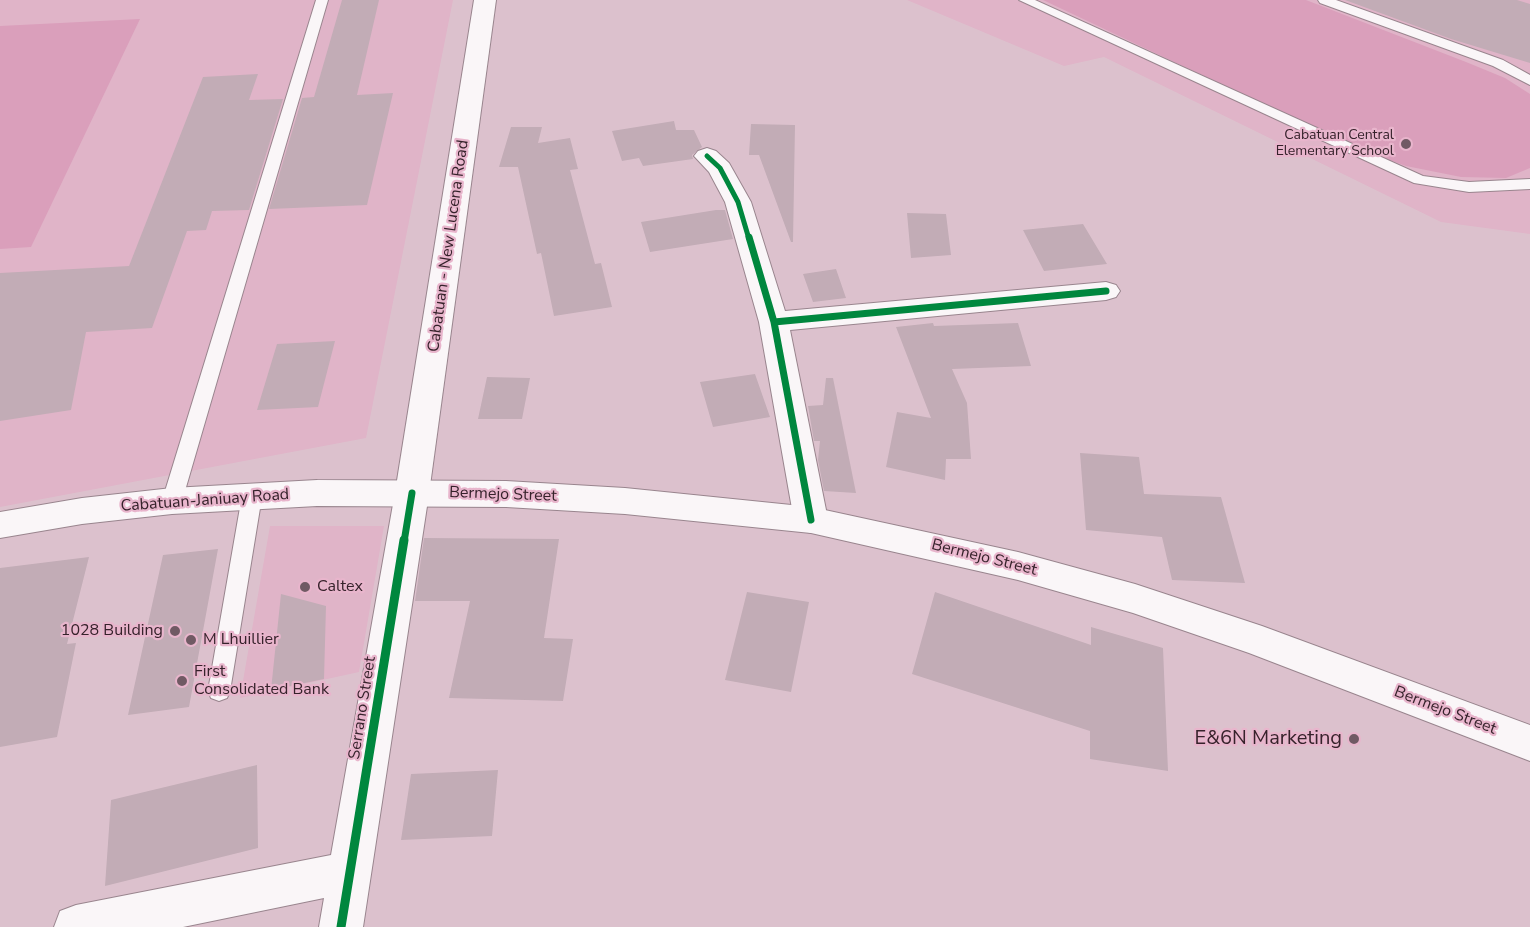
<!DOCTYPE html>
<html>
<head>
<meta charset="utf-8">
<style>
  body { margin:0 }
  canvas { display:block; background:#dcc1cd }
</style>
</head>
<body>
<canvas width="1530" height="927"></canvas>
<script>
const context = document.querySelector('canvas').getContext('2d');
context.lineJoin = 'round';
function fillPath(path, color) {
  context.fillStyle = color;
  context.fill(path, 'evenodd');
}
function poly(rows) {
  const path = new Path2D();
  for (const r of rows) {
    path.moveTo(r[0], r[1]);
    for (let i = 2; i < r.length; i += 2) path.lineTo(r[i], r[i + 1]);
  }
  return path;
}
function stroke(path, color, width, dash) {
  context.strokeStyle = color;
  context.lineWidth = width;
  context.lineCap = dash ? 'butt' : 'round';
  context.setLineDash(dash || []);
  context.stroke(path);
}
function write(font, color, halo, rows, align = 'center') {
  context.font = font + ' "Nunito Sans",sans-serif';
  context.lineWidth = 4.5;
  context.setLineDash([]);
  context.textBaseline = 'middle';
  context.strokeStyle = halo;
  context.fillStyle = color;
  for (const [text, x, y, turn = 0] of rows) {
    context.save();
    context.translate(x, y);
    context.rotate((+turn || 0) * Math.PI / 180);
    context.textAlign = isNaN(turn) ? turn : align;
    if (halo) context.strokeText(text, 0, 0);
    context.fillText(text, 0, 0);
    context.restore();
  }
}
fillPath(poly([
  [0,0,453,0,366,438,0,507],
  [907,0,1530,0,1530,234,1441,222,1104,57,1064,66],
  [270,526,384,526,359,672,240,698]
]), '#e0b4c8');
fillPath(poly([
  [1043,0,1306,0,1466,62,1505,78,1530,94,1530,168,1506,178,1461,177,1406,166,1354,147],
  [140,19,31,247,0,249,0,26]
]), '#da9fbb');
fillPath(poly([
  [342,0,379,0,357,95,393,93,367,205,269,209,302,98,314,97],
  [1345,0,1517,0,1530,4,1530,63,1451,39],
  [258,74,249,100,283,99,249,210,212,211,206,230,187,231,152,328,86,332,71,410,0,421,0,273,129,266,203,77],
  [674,121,676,130,694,130,702,147,692,155,693,159,643,166,639,158,622,161,612,131],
  [751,124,795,125,793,242,791,242,759,155,749,155],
  [511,127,542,127,538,143,570,138,578,169,570,170,595,264,601,263,612,307,554,316,541,253,537,254,518,167,499,167],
  [716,210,725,210,733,239,650,252,641,222],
  [907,213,946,214,951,255,911,258],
  [1083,224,1107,264,1044,271,1023,230],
  [836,269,846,298,813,302,803,274],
  [933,323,934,326,1018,323,1031,366,952,369,967,403,971,459,946,459,945,480,886,467,897,412,931,418,896,327],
  [335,341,318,407,257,410,277,344],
  [755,374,770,417,713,427,700,382],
  [487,377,530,378,522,419,478,419],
  [826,378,833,378,856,493,824,491,818,460,820,441,814,441,808,406,823,405],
  [1080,453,1139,457,1144,494,1221,497,1245,583,1172,580,1162,537,1086,530],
  [424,538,559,539,544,638,573,639,563,701,449,698,470,601,415,601],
  [218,549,189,707,128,715,163,555],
  [89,557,67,644,76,643,57,737,0,747,0,568],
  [747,592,809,602,791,692,725,680],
  [935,592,1091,645,1091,627,1163,648,1168,771,1090,759,1090,731,912,674],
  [281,594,326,606,324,679,271,690],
  [257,765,258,848,105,886,111,800],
  [498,770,492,836,401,840,411,774]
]), '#c2acb6');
const service = poly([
  [316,0,328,0,182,501,179,506,172,509,165,506,162,501,316,0],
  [1019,0,1035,0,1423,176,1469,182,1530,179,1530,189,1469,192,1414,183,1019,0],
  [1318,0,1336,0,1503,60,1530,75,1530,85,1493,66,1320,3,1318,0],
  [252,489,259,491,262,496,230,691,227,698,219,701,211,698,208,691,242,496,245,491,252,489]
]);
const minor = poly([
  [707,148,716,151,729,163,751,202,785,311,1106,282,1116,285,1120,291,1116,297,1106,300,790,330,828,520,823,529,811,533,799,529,794,520,759,322,725,202,709,172,694,156,698,151,707,148],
  [412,480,424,484,429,493,363,927,319,927,324,898,183,927,54,927,60,911,76,905,331,855,395,493,400,484,412,480]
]);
const secondary = poly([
  [474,0,496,0,429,493,424,502,412,506,400,502,395,493,474,0]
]);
const primary = poly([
  [317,480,506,481,625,488,811,507,1018,552,1135,584,1262,626,1530,725,1530,761,1249,653,1133,613,1018,580,811,533,625,514,506,507,317,506,172,514,82,524,0,538,0,512,82,498,172,488,317,480]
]);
stroke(service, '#99858e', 2);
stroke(minor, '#99858e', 2);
stroke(secondary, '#99858e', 2);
stroke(primary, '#99858e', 2);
fillPath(service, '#faf6f8');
fillPath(minor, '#faf6f8');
fillPath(secondary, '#faf6f8');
fillPath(primary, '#faf6f8');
stroke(poly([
  [707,156,720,168,738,202,749,239]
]), '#00873e', 5);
stroke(poly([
  [749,237,774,322,811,520],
  [774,322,1106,291],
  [404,542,412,493]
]), '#00873e', 7);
stroke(poly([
  [341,927,404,540]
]), '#00873e', 9);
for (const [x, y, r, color] of [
  [1406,144,6,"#705a64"],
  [305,587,6,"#705a64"],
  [175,631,6,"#705a64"],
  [191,640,6,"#705a64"],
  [182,681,6,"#705a64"],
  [1354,739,6,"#705a64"]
]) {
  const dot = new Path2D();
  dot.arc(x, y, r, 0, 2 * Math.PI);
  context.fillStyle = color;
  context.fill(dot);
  stroke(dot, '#e8b5cc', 2);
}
write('14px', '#36222b', '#e8b5cc', [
  ["Cabatuan Central",1394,136],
  ["Elementary School",1394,152]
], 'right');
write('16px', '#36222b', '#e8b5cc', [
  ["Cabatuan - New Lucena Road",449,246,-82],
  ["Bermejo Street",503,495,2],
  ["Cabatuan-Janiuay Road",205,501,-4],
  ["Bermejo Street",984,558,14],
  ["Serrano Street",363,708,-81],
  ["Bermejo Street",1445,711,21]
]);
write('16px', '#36222b', '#e8b5cc', [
  ["Caltex",317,587],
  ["1028 Building",163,631,"right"],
  ["M Lhuillier",203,640],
  ["First",194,672],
  ["Consolidated Bank",194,690]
], 'left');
write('20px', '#36222b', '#e8b5cc', [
  ["E&6N Marketing",1342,739]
], 'right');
</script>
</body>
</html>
